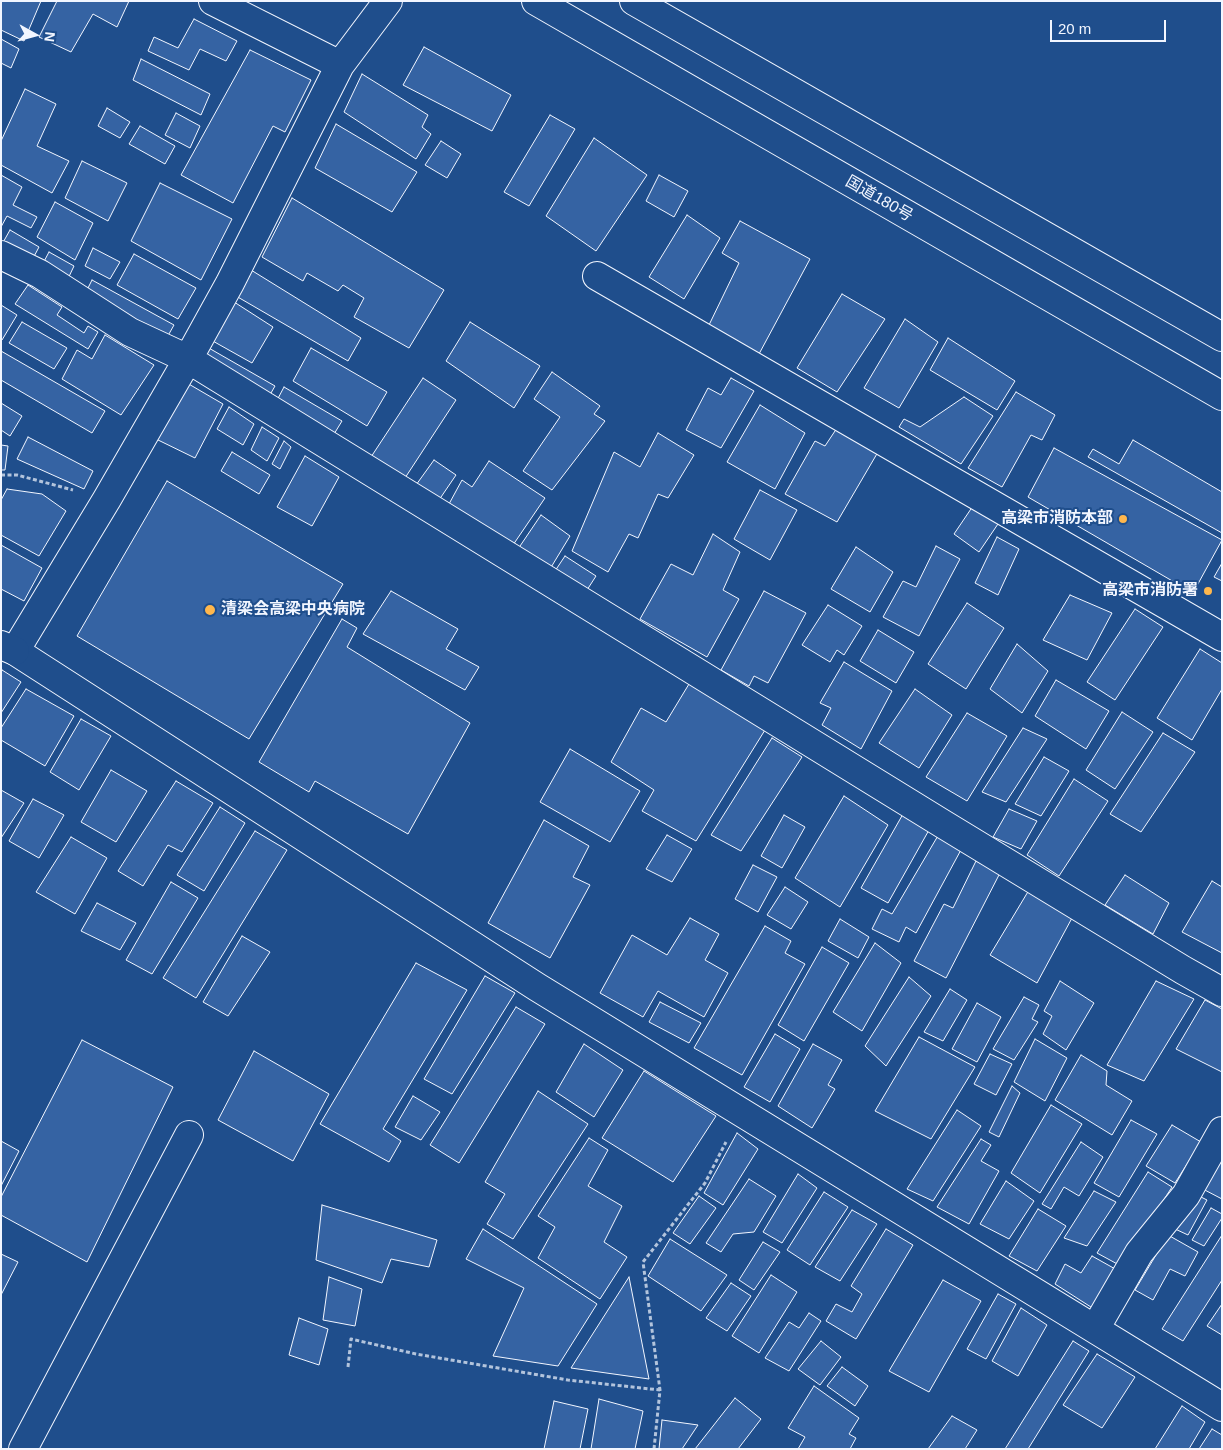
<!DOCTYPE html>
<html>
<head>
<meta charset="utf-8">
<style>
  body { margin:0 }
  #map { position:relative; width:1223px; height:1450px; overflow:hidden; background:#1f4e8c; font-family:Arial,sans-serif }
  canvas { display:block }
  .frame { position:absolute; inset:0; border:2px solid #f2f6ff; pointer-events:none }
  .north { position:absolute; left:10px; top:10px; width:50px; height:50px; -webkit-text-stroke:4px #1f4e8c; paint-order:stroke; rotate:97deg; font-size:14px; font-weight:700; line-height:20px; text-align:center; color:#f2f6ff }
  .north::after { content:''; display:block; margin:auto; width:18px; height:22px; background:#f2f6ff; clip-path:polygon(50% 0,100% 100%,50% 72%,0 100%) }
  .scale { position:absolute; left:1050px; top:20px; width:116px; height:22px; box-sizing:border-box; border:2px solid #f2f6ff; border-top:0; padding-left:6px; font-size:15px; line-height:18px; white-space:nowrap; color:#f2f6ff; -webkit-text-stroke:4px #1f4e8c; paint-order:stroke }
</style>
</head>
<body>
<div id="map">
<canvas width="1223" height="1450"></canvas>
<div class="frame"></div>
<div class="north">N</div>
<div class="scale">20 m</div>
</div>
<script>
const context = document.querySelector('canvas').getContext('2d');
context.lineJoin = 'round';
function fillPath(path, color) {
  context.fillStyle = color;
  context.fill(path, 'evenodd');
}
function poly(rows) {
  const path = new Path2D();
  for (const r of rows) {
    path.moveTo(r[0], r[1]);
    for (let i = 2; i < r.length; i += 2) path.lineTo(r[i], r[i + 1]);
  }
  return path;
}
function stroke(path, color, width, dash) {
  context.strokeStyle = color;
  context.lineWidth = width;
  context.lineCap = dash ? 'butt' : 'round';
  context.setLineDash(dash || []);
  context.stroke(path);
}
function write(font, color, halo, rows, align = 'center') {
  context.font = font + ' Arial,"Noto Sans JP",sans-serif';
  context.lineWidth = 4;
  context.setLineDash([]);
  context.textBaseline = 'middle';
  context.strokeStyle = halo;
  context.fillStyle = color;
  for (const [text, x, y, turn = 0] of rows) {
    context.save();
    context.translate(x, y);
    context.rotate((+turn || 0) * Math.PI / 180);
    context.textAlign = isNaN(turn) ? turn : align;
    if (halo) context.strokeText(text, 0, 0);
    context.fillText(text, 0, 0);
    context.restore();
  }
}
const building = poly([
  [1,1,41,1,24,41,1,30,1,1],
  [57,1,129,1,117,27,93,14,71,52,39,37,57,1],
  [194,19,237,41,226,61,200,49,189,70,148,51,154,37,178,48,194,19],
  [1,39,19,49,11,68,1,63,1,39],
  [424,47,511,95,492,131,403,85,424,47],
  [250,50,311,80,285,132,273,126,233,203,181,175,250,50],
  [141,59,210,94,201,115,133,80,141,59],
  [362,74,428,115,422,127,431,134,416,159,344,112,362,74],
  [25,89,56,104,37,146,69,161,52,193,1,165,1,141,25,89],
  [107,108,130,122,120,138,98,126,107,108],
  [176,113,200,126,190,148,165,135,176,113],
  [550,115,575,129,529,206,504,192,550,115],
  [336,124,417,172,392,212,315,168,336,124],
  [140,126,175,146,165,164,129,144,140,126],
  [594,138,647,175,596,251,546,216,594,138],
  [441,141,461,154,447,178,425,165,441,141],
  [82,161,127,183,108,221,65,198,82,161],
  [1,175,22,187,13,205,37,217,31,228,7,216,1,227,1,175],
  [659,175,688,191,674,217,646,201,659,175],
  [160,183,232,219,201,280,131,241,160,183],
  [292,198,444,290,409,348,354,317,364,298,343,285,338,291,307,273,303,281,262,257,292,198],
  [55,202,93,223,75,260,37,237,55,202],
  [687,215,720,238,684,299,649,277,687,215],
  [740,221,810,259,759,354,709,325,739,263,722,253,740,221],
  [10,230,39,247,30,264,1,246,10,230],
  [93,248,120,262,110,279,85,266,93,248],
  [49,252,74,266,65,285,40,269,49,252],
  [134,254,196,288,178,319,117,285,134,254],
  [251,270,361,338,348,361,236,296,251,270],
  [92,280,174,325,165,341,85,294,92,280],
  [28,285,62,307,57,315,84,333,88,326,98,332,88,349,15,304,28,285],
  [842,294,885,319,837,392,797,368,842,294],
  [231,300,273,327,252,363,211,340,231,300],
  [1,305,17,315,2,340,1,340,1,305],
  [905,319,938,342,899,408,864,388,905,319],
  [22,322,67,348,54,369,9,343,22,322],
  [470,322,540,366,514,408,446,361,470,322],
  [105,335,154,365,121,415,62,379,77,350,92,359,105,335],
  [948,338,1015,381,997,410,930,370,948,338],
  [207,347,275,386,267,400,200,360,207,347],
  [311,348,387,392,367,426,293,381,311,348],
  [1,351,105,411,92,433,1,380,1,351],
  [552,372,600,406,594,414,605,421,552,490,523,471,560,417,534,399,552,372],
  [423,378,456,400,405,478,371,457,423,378],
  [731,378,754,391,721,448,686,430,708,388,721,395,731,378],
  [187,383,223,404,195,458,156,439,187,383],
  [284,387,342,421,331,439,274,406,284,387],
  [1016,392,1055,415,1042,440,1031,435,1002,487,968,468,1016,392],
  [964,397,993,416,961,464,899,427,904,419,920,427,964,397],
  [1,403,22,416,10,436,1,430,1,403],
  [760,405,805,433,775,489,727,462,760,405],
  [229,407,254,424,243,445,217,429,229,407],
  [262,427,279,438,267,461,251,450,262,427],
  [837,428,878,452,837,522,785,494,815,441,825,446,837,428],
  [658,433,694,455,668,498,658,494,638,538,629,534,608,572,572,551,614,452,640,467,658,433],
  [28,437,93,471,84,489,17,459,28,437],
  [1133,440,1222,492,1222,533,1088,457,1093,449,1119,464,1133,440],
  [284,441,291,447,280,469,272,464,284,441],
  [1,445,8,446,5,470,1,470,1,445],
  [1054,448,1222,540,1193,593,1028,497,1054,448],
  [232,452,270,475,259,494,221,471,232,452],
  [305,456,339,477,312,526,277,507,305,456],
  [434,460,456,475,439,500,416,485,434,460],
  [489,461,545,498,513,545,449,504,462,480,472,487,489,461],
  [167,481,343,584,249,739,77,636,167,481],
  [7,489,42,494,66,511,39,556,1,535,1,500,7,489],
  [760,490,797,510,770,560,734,539,760,490],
  [975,503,1000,521,979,552,954,534,975,503],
  [541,515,570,536,550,569,518,549,541,515],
  [713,534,740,552,723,590,739,599,707,657,640,619,671,564,693,575,713,534],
  [997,537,1019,549,998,595,975,583,997,537],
  [1,545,42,568,24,601,1,589,1,545],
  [936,546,960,559,919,636,883,617,903,581,916,587,936,546],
  [856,547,893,572,870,612,831,589,856,547],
  [565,556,596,576,587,590,555,571,565,556],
  [1222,563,1222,581,1214,577,1222,563],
  [391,591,458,629,446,649,479,667,465,690,363,634,391,591],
  [764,591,806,613,768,683,754,676,749,686,721,670,764,591],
  [1070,595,1112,613,1087,660,1043,640,1070,595],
  [967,603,1004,628,966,689,928,664,967,603],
  [828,605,862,626,844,655,837,650,830,662,802,645,828,605],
  [1135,609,1163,627,1115,700,1087,682,1135,609],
  [342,619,357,628,347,647,470,723,408,834,315,781,309,792,259,762,342,619],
  [878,630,914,652,896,683,860,661,878,630],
  [1017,644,1048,671,1022,713,990,689,1017,644],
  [1200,649,1222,663,1222,689,1192,740,1157,718,1200,649],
  [844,662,892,691,861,749,822,725,831,708,820,703,844,662],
  [2,670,21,682,1,713,1,673,2,670],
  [1056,680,1109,711,1086,749,1035,716,1056,680],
  [689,684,765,730,696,841,642,811,654,790,611,762,641,708,666,722,689,684],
  [26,689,74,716,45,766,1,740,1,728,26,689],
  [915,689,952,715,919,768,879,743,915,689],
  [1122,712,1153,732,1115,789,1086,770,1122,712],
  [967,713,1007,736,967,801,926,777,967,713],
  [81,719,111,736,79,790,50,772,81,719],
  [1023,728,1047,739,1006,802,982,792,1023,728],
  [1163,733,1195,752,1141,832,1110,814,1163,733],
  [772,738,802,757,741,851,711,835,772,738],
  [570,749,640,791,610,842,540,802,570,749],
  [1044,757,1069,771,1041,816,1015,804,1044,757],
  [111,770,147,791,116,842,81,822,111,770],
  [1074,779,1108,801,1059,876,1027,855,1074,779],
  [176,781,213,803,182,852,168,845,143,886,118,871,176,781],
  [1,790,24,803,1,838,1,790],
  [844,796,888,825,840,907,795,878,844,796],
  [33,799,64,815,39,858,9,841,33,799],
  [220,807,245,823,204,891,177,875,220,807],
  [1009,809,1037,821,1021,849,993,837,1009,809],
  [903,814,929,830,888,903,861,888,903,814],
  [784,815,805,827,782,868,761,856,784,815],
  [544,820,589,846,573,877,590,885,550,958,488,923,544,820],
  [255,831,287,850,196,998,163,978,255,831],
  [939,834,962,848,916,933,906,927,899,942,872,929,882,909,892,914,939,834],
  [667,835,692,849,672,882,646,869,667,835],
  [71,837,107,858,75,914,36,892,71,837],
  [976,861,1000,873,946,978,914,961,944,904,953,908,976,861],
  [753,865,777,877,758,912,735,899,753,865],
  [1125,875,1169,903,1153,934,1105,905,1125,875],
  [1212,881,1222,887,1222,953,1182,932,1212,881],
  [171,882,198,898,152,974,126,960,171,882],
  [785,887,808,902,791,929,767,915,785,887],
  [1029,890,1072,918,1037,983,990,955,1029,890],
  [97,903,136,923,120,950,81,931,97,903],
  [690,918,719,934,705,960,728,973,704,1017,658,991,643,1017,600,993,632,935,667,955,690,918],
  [840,919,869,937,858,958,828,941,840,919],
  [765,926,791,941,785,953,805,964,742,1075,694,1048,765,926],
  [242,936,270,952,228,1016,203,1002,242,936],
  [875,943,901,963,862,1031,833,1012,875,943],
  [822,947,849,963,804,1041,778,1025,822,947],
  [416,963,467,990,383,1129,401,1141,389,1162,320,1124,416,963],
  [485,976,515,993,452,1094,424,1079,485,976],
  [909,977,931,996,886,1066,865,1046,909,977],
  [1060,981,1094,1003,1066,1050,1043,1034,1052,1016,1044,1011,1060,981],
  [1156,981,1194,999,1144,1081,1107,1065,1156,981],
  [950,989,967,1000,943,1041,924,1032,950,989],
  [1024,997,1039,1005,1032,1019,1038,1022,1014,1060,993,1049,1024,997],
  [1205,1000,1222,1009,1222,1072,1176,1049,1205,1000],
  [660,1002,701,1023,689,1043,649,1022,660,1002],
  [977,1003,1001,1017,977,1062,952,1049,977,1003],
  [516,1007,545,1024,459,1163,430,1145,516,1007],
  [775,1034,800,1049,770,1102,744,1087,775,1034],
  [919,1037,975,1067,931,1139,875,1111,919,1037],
  [1035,1039,1067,1058,1045,1101,1014,1082,1035,1039],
  [82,1040,173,1087,87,1262,1,1215,1,1197,82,1040],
  [584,1044,623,1070,594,1117,556,1092,584,1044],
  [813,1044,842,1060,828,1085,835,1089,812,1128,778,1106,813,1044],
  [254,1051,329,1094,293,1161,218,1120,254,1051],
  [990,1054,1012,1064,996,1095,974,1084,990,1054],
  [1081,1055,1107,1071,1106,1085,1132,1101,1112,1135,1055,1100,1081,1055],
  [644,1071,716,1116,673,1182,602,1138,644,1071],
  [1012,1086,1020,1093,999,1137,989,1132,1012,1086],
  [538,1091,588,1124,513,1239,487,1224,505,1194,485,1182,538,1091],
  [413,1096,440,1112,421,1140,395,1127,413,1096],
  [1051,1105,1082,1124,1040,1193,1011,1173,1051,1105],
  [957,1110,981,1126,933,1201,907,1189,957,1110],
  [1131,1120,1157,1134,1119,1197,1094,1183,1131,1120],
  [1172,1125,1201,1142,1175,1183,1146,1166,1172,1125],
  [737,1133,758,1149,723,1205,704,1193,737,1133],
  [589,1138,608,1150,588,1186,622,1206,604,1242,627,1257,600,1299,538,1258,555,1227,538,1216,589,1138],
  [981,1139,991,1145,981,1161,999,1171,969,1224,937,1207,981,1139],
  [1,1141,19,1151,1,1186,1,1141],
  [1081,1142,1103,1157,1079,1196,1064,1187,1051,1209,1042,1204,1081,1142],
  [1217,1159,1222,1162,1222,1199,1199,1187,1217,1159],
  [1148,1172,1172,1187,1121,1266,1097,1253,1148,1172],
  [798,1174,817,1188,782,1243,763,1232,798,1174],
  [749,1179,776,1196,754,1232,733,1234,721,1252,706,1243,749,1179],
  [1006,1181,1034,1201,1009,1239,980,1224,1006,1181],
  [1094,1191,1116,1202,1087,1246,1064,1238,1094,1191],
  [824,1192,848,1207,810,1265,787,1250,824,1192],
  [1195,1194,1207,1200,1188,1235,1173,1228,1195,1194],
  [699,1196,716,1208,690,1244,673,1233,699,1196],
  [322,1205,437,1240,429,1267,391,1259,382,1283,316,1260,322,1205],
  [1211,1208,1222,1214,1222,1218,1204,1246,1192,1240,1211,1208],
  [1038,1209,1066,1226,1037,1271,1009,1256,1038,1209],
  [852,1210,877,1224,840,1281,815,1267,852,1210],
  [483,1229,597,1304,558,1366,493,1356,524,1288,466,1259,483,1229],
  [886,1229,913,1245,856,1339,826,1321,836,1304,852,1312,862,1294,851,1286,886,1229],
  [1168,1235,1198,1252,1185,1276,1170,1269,1153,1300,1135,1290,1168,1235],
  [1222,1235,1222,1280,1183,1341,1162,1329,1222,1235],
  [670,1239,727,1275,701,1311,648,1276,670,1239],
  [763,1242,780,1252,754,1290,739,1280,763,1242],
  [1,1254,18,1262,1,1295,1,1254],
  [1092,1256,1117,1270,1094,1309,1055,1284,1065,1264,1081,1273,1092,1256],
  [771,1275,797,1292,759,1353,732,1336,771,1275],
  [329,1277,362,1289,355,1326,323,1320,329,1277],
  [629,1277,649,1379,571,1368,629,1277],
  [943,1280,981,1301,929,1392,889,1371,943,1280],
  [731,1283,751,1296,727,1331,706,1318,731,1283],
  [998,1294,1016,1304,986,1359,967,1349,998,1294],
  [1222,1304,1222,1335,1207,1326,1222,1304],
  [1021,1308,1047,1325,1018,1376,992,1361,1021,1308],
  [809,1313,821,1321,789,1371,765,1358,789,1322,799,1328,809,1313],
  [299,1318,328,1329,319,1365,289,1355,299,1318],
  [821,1341,841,1357,820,1385,798,1369,821,1341],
  [1073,1341,1089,1351,1028,1449,1005,1449,1073,1341],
  [1097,1354,1135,1377,1102,1428,1063,1405,1097,1354],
  [842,1367,868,1386,855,1406,827,1386,842,1367],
  [814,1386,859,1418,849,1434,856,1438,850,1449,798,1449,805,1437,788,1428,814,1386],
  [735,1398,761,1419,738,1449,695,1449,735,1398],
  [599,1399,643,1411,635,1449,591,1449,599,1399],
  [554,1401,588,1409,580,1449,544,1449,554,1401],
  [1182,1406,1205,1422,1189,1449,1155,1449,1182,1406],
  [952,1416,977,1430,965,1449,928,1449,952,1416],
  [662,1420,698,1425,682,1449,659,1449,662,1420],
  [1212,1429,1222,1435,1222,1449,1199,1449,1212,1429]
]);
fillPath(building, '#3563a3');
stroke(building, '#f2f6ff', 1);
const minor = poly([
  [213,1,340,65],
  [388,1,340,65,230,283,188,359,107,499,15,651,537,987,1222,1407],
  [1,255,40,274,130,332,188,359,943,824,1183,970,1222,992],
  [597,276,1222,637],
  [1095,1329,1139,1253,1186,1195,1222,1131],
  [23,1449,189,1135]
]);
const tertiary = poly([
  [1,645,15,651]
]);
const trunk = poly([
  [536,1,1222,396],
  [634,1,1222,337]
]);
stroke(minor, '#f2f6ff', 30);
stroke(tertiary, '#f2f6ff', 30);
stroke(trunk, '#f2f6ff', 30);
stroke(poly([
  [1,475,17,475,73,490],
  [348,1367,351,1339,416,1354,568,1380,660,1390],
  [654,1449,660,1390,643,1262,705,1183,726,1142]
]), '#b3c4dc', 3, [4, 2.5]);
stroke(minor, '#1f4e8c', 28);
stroke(tertiary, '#1f4e8c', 28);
stroke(trunk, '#1f4e8c', 28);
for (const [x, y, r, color] of [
  [1123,519,5,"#ffb74d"],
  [1208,591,5,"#ffb74d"],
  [210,610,6,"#ffb74d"]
]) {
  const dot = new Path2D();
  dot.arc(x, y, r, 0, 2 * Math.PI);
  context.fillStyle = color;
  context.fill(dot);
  stroke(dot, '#1f4e8c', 2);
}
write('16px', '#f2f6ff', '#1f4e8c', [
  ["国道180号",879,199,30]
]);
write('bold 16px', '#f2f6ff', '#1f4e8c', [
  ["高梁市消防本部",1113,519],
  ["高梁市消防署",1198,591],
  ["清梁会高梁中央病院",221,610,"left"]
], 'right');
</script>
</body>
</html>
